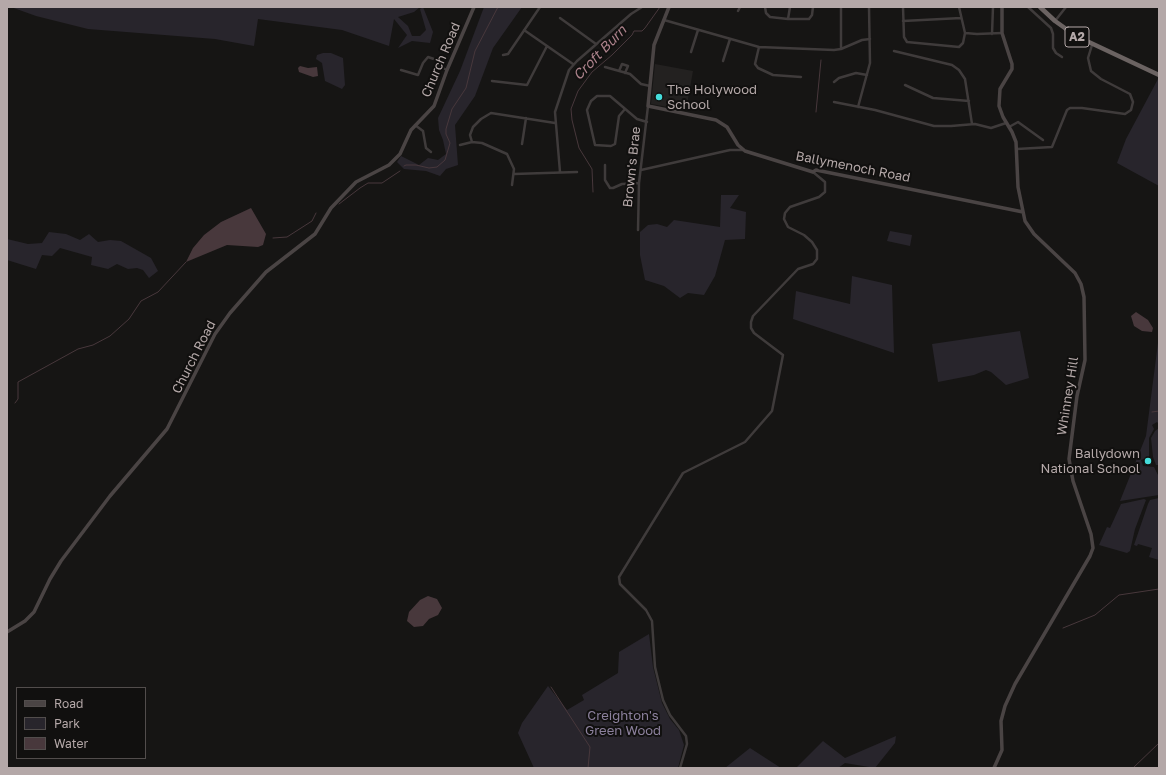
<!DOCTYPE html>
<html>
<head>
<meta charset="utf-8">
<style>
  body { margin:0 }
  #map { position:relative; width:1166px; height:775px; overflow:hidden; background:#161514; font-family:"Golos Text",sans-serif }
  canvas { display:block }
  .frame { position:absolute; inset:0; border:8px solid #b4a8a8; pointer-events:none }
  .legend { position:absolute; left:16px; top:687px; width:130px; height:72px; box-sizing:border-box; background:#11100f; border:1px solid #524d4c; margin:0; padding:5px 7px; list-style:none; font-size:12px; color:#b4a8a8 }
  .legend li { display:flex; align-items:center; gap:8px; height:20px }
  .legend b { width:20px; border:1px solid #524d4c }
</style>
</head>
<body>
<div id="map">
<canvas width="1166" height="775"></canvas>
<div class="frame"></div>
<ul class="legend">
<li><b style="height:5px;background:#4a4444"></b>Road</li>
<li><b style="height:11px;background:#28252c"></b>Park</li>
<li><b style="height:11px;background:#48383c"></b>Water</li>
</ul>
</div>
<script>
const context = document.querySelector('canvas').getContext('2d');
context.lineJoin = 'round';
function fillPath(path, color) {
  context.fillStyle = color;
  context.fill(path, 'evenodd');
}
function poly(rows) {
  const path = new Path2D();
  for (const r of rows) {
    path.moveTo(r[0], r[1]);
    for (let i = 2; i < r.length; i += 2) path.lineTo(r[i], r[i + 1]);
  }
  return path;
}
function stroke(path, color, width, dash) {
  context.strokeStyle = color;
  context.lineWidth = width;
  context.lineCap = dash ? 'butt' : 'round';
  context.setLineDash(dash || []);
  context.stroke(path);
}
function write(font, color, halo, rows, align = 'center') {
  context.font = font + ' "Golos Text",sans-serif';
  context.lineWidth = 4;
  context.setLineDash([]);
  context.textBaseline = 'middle';
  context.strokeStyle = halo;
  context.fillStyle = color;
  for (const [text, x, y, turn = 0] of rows) {
    context.save();
    context.translate(x, y);
    context.rotate((+turn || 0) * Math.PI / 180);
    context.textAlign = isNaN(turn) ? turn : align;
    if (halo) context.strokeText(text, 0, 0);
    context.fillText(text, 0, 0);
    context.restore();
  }
}
fillPath(poly([
  [655,64,693,71,686,110,651,104]
]), '#232120');
fillPath(poly([
  [11,7,420,7,414,12,398,17,408,26,412,36,420,36,426,30,420,9,423,7,433,32,430,43,412,41,398,48,407,35,394,19,389,46,342,30,258,19,254,46,215,39,88,29,36,16],
  [484,7,522,7,493,48,475,96,455,125,458,165,446,169,440,176,426,171,404,169,397,162,401,156,419,165,428,158,438,160,446,154,443,140,439,130,438,118,460,71],
  [323,53,331,53,343,58,345,85,342,89,325,81,322,63,316,59,317,55],
  [1158,79,1159,79,1159,186,1117,163,1126,139],
  [721,195,739,195,730,208,746,212,745,239,725,240,715,276,704,295,688,293,680,298,664,286,645,280,640,255,640,232,648,225,657,224,667,227,674,220,720,227],
  [890,231,912,235,910,246,887,241],
  [49,232,66,234,80,240,89,234,98,242,110,240,121,241,151,258,158,271,149,278,143,270,137,268,128,269,117,264,108,269,91,265,92,257,60,248,52,256,42,255,36,269,7,260,7,239,28,244,42,243],
  [852,276,892,285,894,353,793,319,796,291,850,304],
  [1020,331,1029,378,1006,385,991,372,986,370,974,375,938,382,932,344],
  [1159,335,1159,424,1157,422,1152,425,1154,429,1149,438,1149,457,1141,460,1143,466,1154,467,1159,477,1159,495,1120,501,1146,436],
  [1159,428,1159,465,1156,465,1153,457,1151,438,1155,431],
  [1159,498,1159,560,1149,557,1152,548,1138,544,1137,546,1134,545,1148,504,1150,500],
  [1144,499,1146,500,1135,529,1130,551,1127,553,1099,545,1107,527,1110,528,1121,504],
  [649,634,653,667,662,703,670,719,679,730,684,745,678,768,534,768,518,733,522,723,548,686,567,710,584,700,582,695,618,673,619,652],
  [896,736,895,743,875,768,845,763,838,768,796,768,823,741,845,758],
  [750,748,781,768,725,768]
]), '#28252c');
fillPath(poly([
  [300,66,308,68,317,67,318,76,313,77,299,72,298,68],
  [251,208,266,234,263,245,258,247,227,245,186,262,193,248,204,235,221,222],
  [1136,312,1148,320,1153,328,1152,332,1142,331,1134,326,1131,316],
  [428,596,437,599,442,608,438,615,429,619,423,626,414,627,407,621,409,612,420,600]
]), '#48383c');
stroke(poly([
  [816,112,821,60],
  [404,166,406,165,416,165,429,168,437,167,445,160,450,143,446,134,446,129,452,109,466,88,475,51,498,7],
  [593,192,592,169,579,148,572,120,571,109,578,91,592,72,612,55,632,35,634,31,642,31,645,28,660,7],
  [339,204,360,188,368,183,382,183,400,171],
  [273,238,287,237,312,221,316,213],
  [15,403,18,399,18,382,78,349,93,345,110,336,129,319,141,301,158,292,186,262],
  [1152,412,1159,411],
  [1063,628,1095,615,1119,595,1159,589],
  [551,687,590,747,588,768],
  [1133,768,1159,743]
]), '#48383c', 1);
stroke(poly([
  [765,7,766,13,770,17,788,19,790,7],
  [903,7,904,37,907,42,959,47,963,43,965,33],
  [959,7,965,33],
  [1028,7,1051,28,1053,34,1053,48,1056,53,1062,57],
  [738,11,740,7],
  [560,18,596,44],
  [788,19,809,19,812,15,813,7],
  [664,20,759,47,834,50,841,49,862,40,870,39],
  [903,21,961,18],
  [1055,21,1066,7],
  [524,30,573,64],
  [965,33,977,34,1002,33],
  [992,34,993,7],
  [759,47,755,64,758,68,773,75,801,77],
  [841,49,841,7],
  [894,51,952,65,959,70,965,79,972,124],
  [691,52,698,30],
  [503,55,508,54,540,7],
  [723,61,730,39],
  [605,67,630,74,641,84,650,86],
  [401,70,418,75,423,63,428,57,437,60,441,67,447,70],
  [619,71,622,64,628,66,625,73],
  [492,81,527,85,547,46],
  [834,82,839,78,856,73,867,75],
  [905,85,933,98,969,101],
  [834,102,875,110,934,126,951,126,975,124,991,128,1006,123],
  [858,107,870,63,869,7],
  [625,109,619,116,615,144,611,146,595,145,587,110,591,101,597,96,610,96,637,119,647,122],
  [415,125,423,131,426,148,431,152],
  [1009,127,1018,122,1043,140],
  [472,142,470,135,473,127,481,119,491,113,555,123],
  [522,144,526,118],
  [460,145,472,142,482,143,507,154,514,169,512,185],
  [1017,149,1052,147,1067,110,1070,108,1082,108,1125,114,1131,110,1133,102,1130,94,1101,79,1091,71,1088,58,1092,45],
  [605,165,605,180,610,188,613,188,622,184,639,183],
  [641,170,730,150,743,150],
  [560,172,555,112,569,70,577,61,631,14,642,7],
  [514,174,577,172],
  [638,230,639,183,648,106],
  [680,768,687,744,686,736,670,715,663,700,655,667,652,621,646,610,620,584,619,577,683,473,745,442,772,411,783,355,754,333,751,328,751,322,753,316,798,269,813,264,817,259,817,250,812,242,804,235,788,227,784,219,785,213,790,207,819,197,825,192,825,182,813,172]
]), '#3f3b3b', 2.5);
stroke(poly([
  [669,7,654,45,648,106,716,120,727,127,738,145,745,151,813,172,816,170,1023,212],
  [7,632,25,621,34,612,50,579,61,561,110,496,167,429,215,334,230,313,266,272,315,234,331,208,356,182,389,165,400,154,411,130,434,106,447,70,474,7],
  [994,768,1002,750,1001,721,1005,706,1015,684,1090,556,1093,548,1091,534,1073,481,1069,459,1077,396,1085,360,1084,297,1081,284,1075,273,1034,234,1025,221,1018,187,1016,142,1012,132,1003,117,999,106,1000,89,1012,69,1012,64,1002,33,1002,7]
]), '#4a4444', 3.5);
stroke(poly([
  [1040,7,1055,21,1076,36,1159,75]
]), '#6b6362', 4.5);
for (const [x, y, r, color] of [
  [659,97,4,"#45dddb"],
  [1148,461,4,"#45dddb"]
]) {
  const dot = new Path2D();
  dot.arc(x, y, r, 0, 2 * Math.PI);
  context.fillStyle = color;
  context.fill(dot);
  stroke(dot, '#11100f', 1.5);
}
for (const [x, y, w] of [
  [1077,37,24]
]) {
  const box = new Path2D();
  box.roundRect(x - w / 2, y - 10, w, 20, 3);
  context.fillStyle = '#11100f';
  context.fill(box);
  stroke(box, '#b4a8a8', 1);
}
write('bold 12px', '#b4a8a8', null, [
  ["A2",1077,37]
]);
write('13px', '#b4a8a8', '#11100f', [
  ["Church Road",441,60,-67],
  ["Brown's Brae",632,167,-84],
  ["Ballymenoch Road",853,167,11],
  ["Church Road",194,357,-63],
  ["Whinney Hill",1068,396,-81]
]);
write('13px', '#b4a8a8', '#11100f', [
  ["The Holywood",667,90],
  ["School",667,105],
  ["Ballydown",1140,454,"right"],
  ["National School",1140,469,"right"]
], 'left');
write('13px', '#8c819d', '#11100f', [
  ["Creighton's",623,716],
  ["Green Wood",623,731]
]);
write('italic 14px', '#ac828b', '#11100f', [
  ["Croft Burn",600,53,-46]
]);
</script>
</body>
</html>
